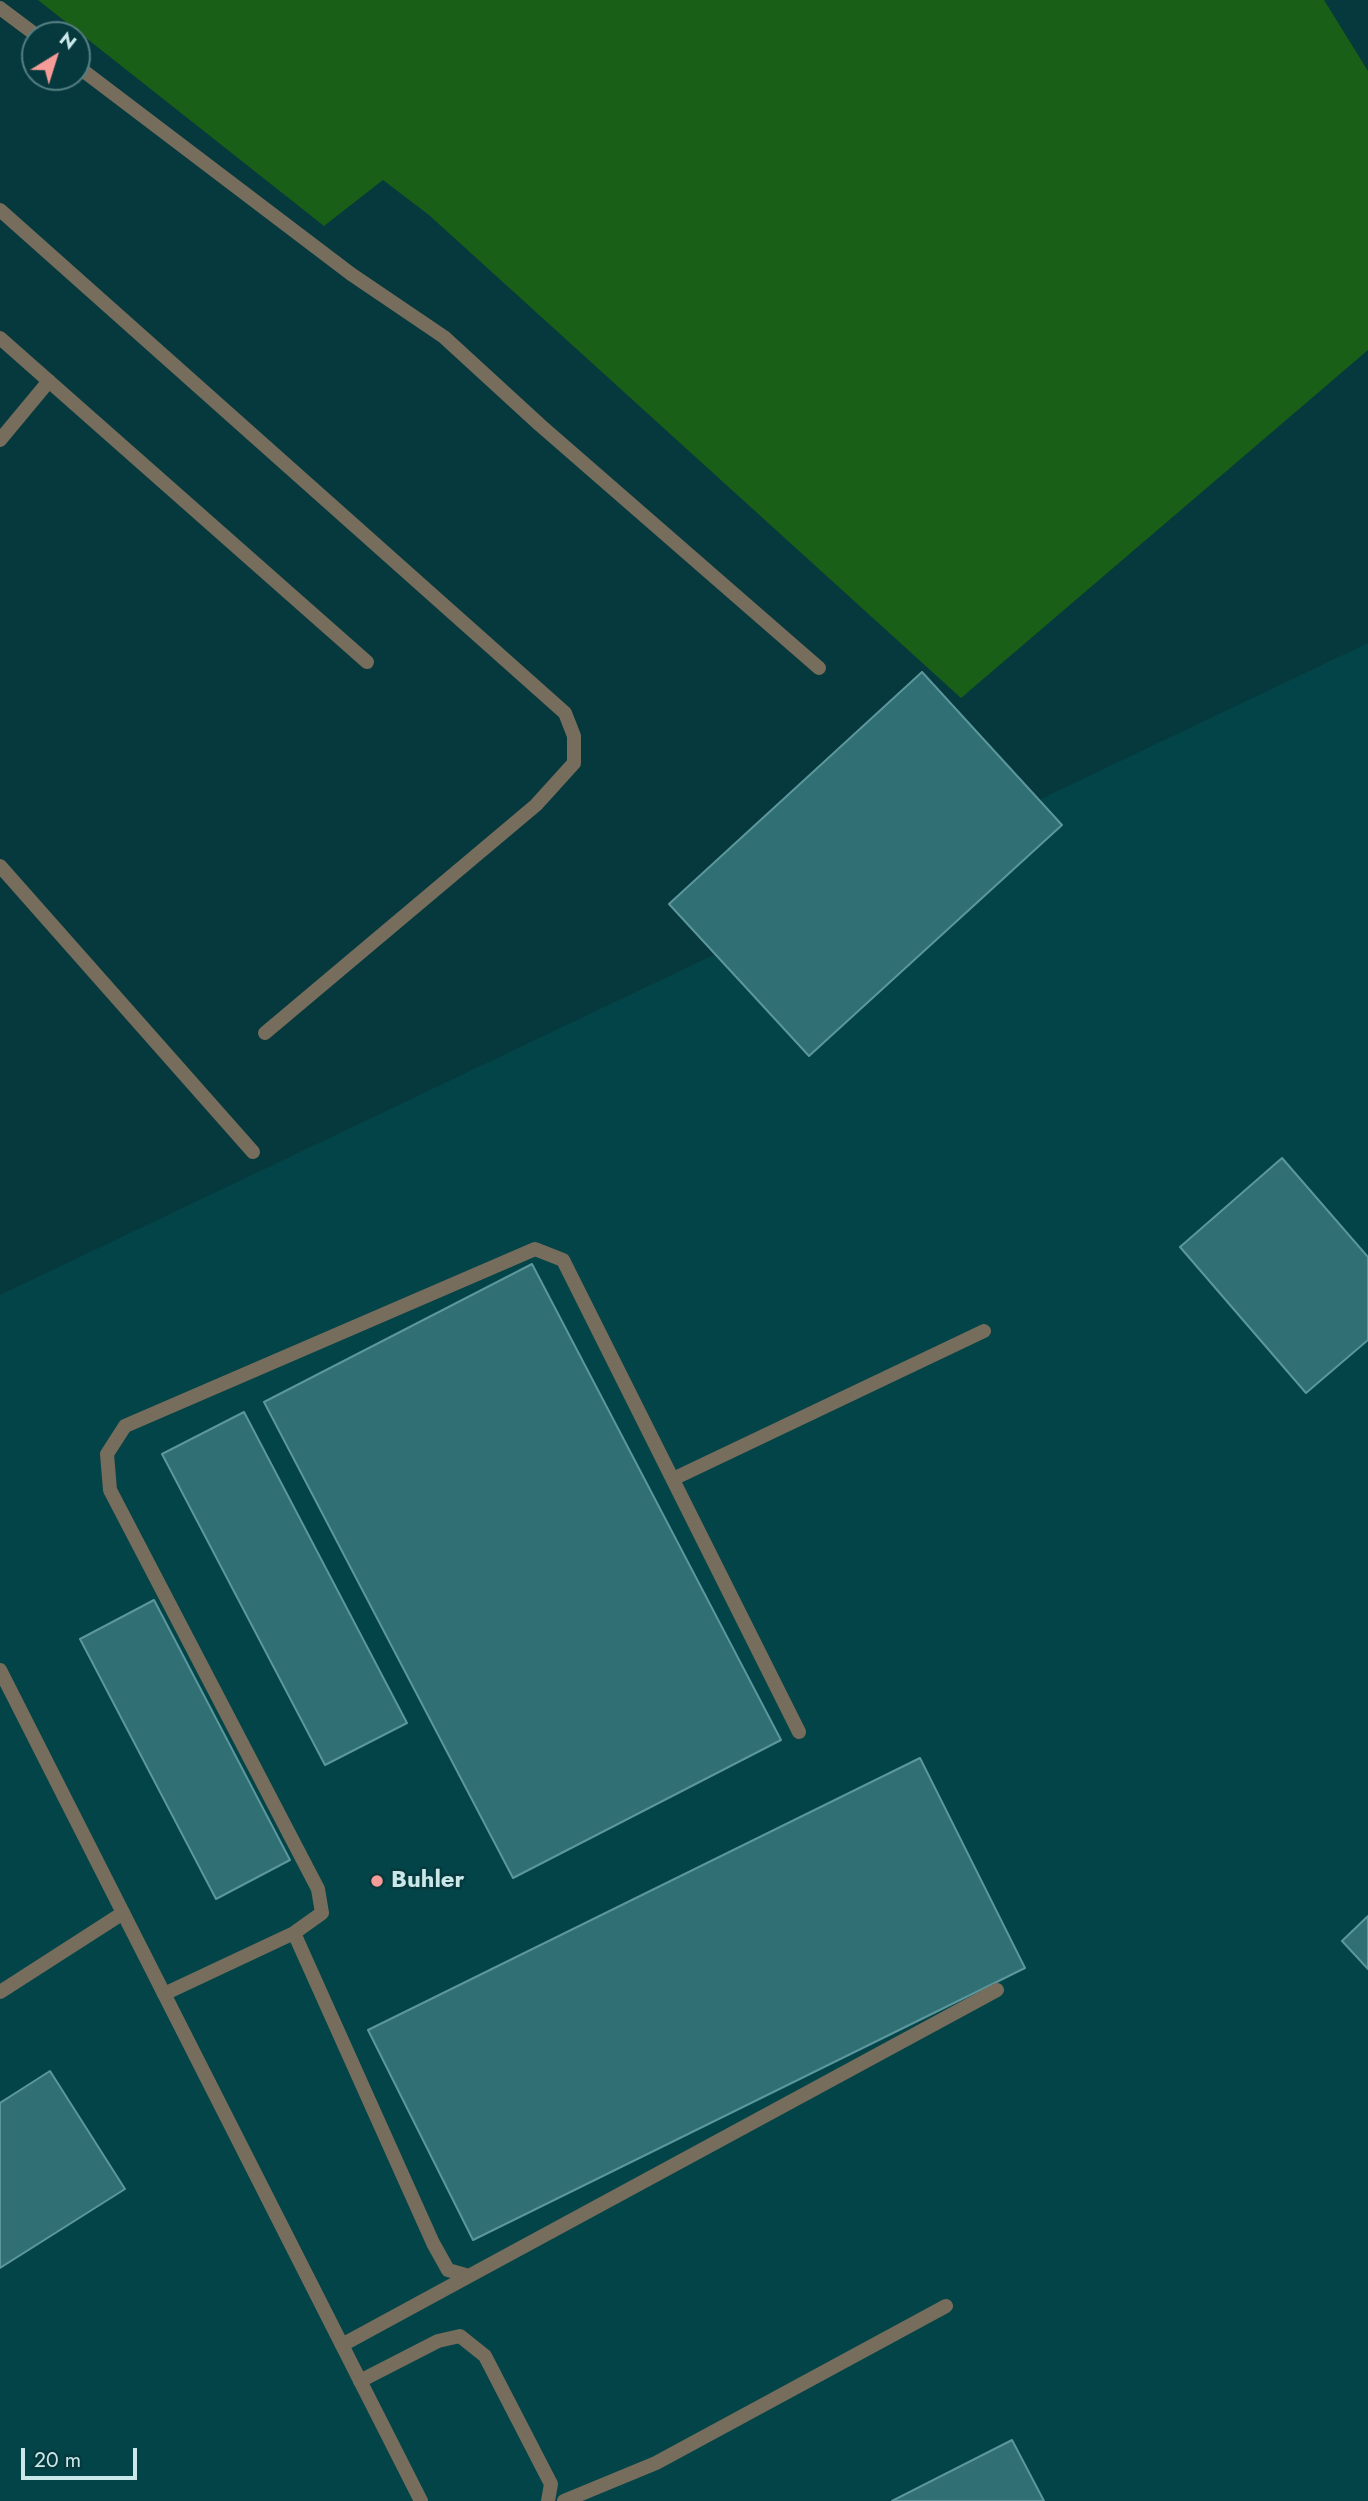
<!DOCTYPE html>
<html>
<head>
<meta charset="utf-8">
<style>
  body { margin:0 }
  #map { position:relative; width:1368px; height:2501px; overflow:hidden; background:#06393d; font-family:Jost,sans-serif }
  canvas { display:block }
  .north { position:absolute; left:21px; top:21px; width:70px; height:70px; box-sizing:border-box; background:#06393d; border:2px solid #547f82; border-radius:50%; rotate:38deg; font-size:19px; font-weight:700; line-height:28px; text-align:center; color:#cae8ea }
  .north::after { content:''; display:block; margin:auto; width:24px; height:32px; background:#f59b98; clip-path:polygon(50% 0,100% 100%,50% 72%,0 100%) }
  .scale { position:absolute; left:21px; top:2448px; width:116px; height:32px; box-sizing:border-box; border:4px solid #cae8ea; border-top:0; padding-left:9px; font-size:21px; line-height:24px; white-space:nowrap; color:#cae8ea; -webkit-text-stroke:5px #06393d; paint-order:stroke }
</style>
</head>
<body>
<div id="map">
<canvas width="1368" height="2501"></canvas>
<div class="north">N</div>
<div class="scale">20 m</div>
</div>
<script>
const context = document.querySelector('canvas').getContext('2d');
context.lineJoin = 'round';
function fillPath(path, color) {
  context.fillStyle = color;
  context.fill(path, 'evenodd');
}
function poly(rows) {
  const path = new Path2D();
  for (const r of rows) {
    path.moveTo(r[0], r[1]);
    for (let i = 2; i < r.length; i += 2) path.lineTo(r[i], r[i + 1]);
  }
  return path;
}
function stroke(path, color, width, dash) {
  context.strokeStyle = color;
  context.lineWidth = width;
  context.lineCap = dash ? 'butt' : 'round';
  context.setLineDash(dash || []);
  context.stroke(path);
}
function write(font, color, halo, rows, align = 'center') {
  context.font = font + ' Jost,sans-serif';
  context.lineWidth = 5;
  context.setLineDash([]);
  context.textBaseline = 'middle';
  context.strokeStyle = halo;
  context.fillStyle = color;
  for (const [text, x, y, turn = 0] of rows) {
    context.save();
    context.translate(x, y);
    context.rotate((+turn || 0) * Math.PI / 180);
    context.textAlign = isNaN(turn) ? turn : align;
    if (halo) context.strokeText(text, 0, 0);
    context.fillText(text, 0, 0);
    context.restore();
  }
}
fillPath(poly([
  [1368,643,1368,2501,0,2501,0,1295]
]), '#034448');
fillPath(poly([
  [38,0,1324,0,1368,71,1368,350,961,698,429,215,383,180,324,226]
]), '#1a5f17');
const building = poly([
  [922,672,1062,825,809,1056,669,904,922,672],
  [1282,1158,1368,1257,1368,1340,1306,1393,1180,1247,1282,1158],
  [532,1264,781,1740,513,1878,264,1402,532,1264],
  [244,1412,407,1723,325,1765,162,1454,244,1412],
  [154,1600,290,1860,216,1899,80,1639,154,1600],
  [920,1758,1025,1968,473,2240,368,2030,920,1758],
  [1368,1916,1368,1969,1342,1941,1368,1916],
  [50,2071,125,2189,0,2268,0,2103,50,2071],
  [1012,2440,1044,2501,892,2501,1012,2440]
]);
fillPath(building, '#306f74');
stroke(building, '#5b979c', 2);
stroke(poly([
  [673,1479,984,1331],
  [294,1933,433,2243,448,2270,469,2276,997,1990],
  [0,1992,123,1913],
  [164,1994,294,1933,322,1913,318,1889,110,1490,107,1454,125,1426,535,1249,563,1260,799,1732],
  [342,2345,469,2276],
  [360,2381,438,2341,460,2336,485,2356,551,2484,548,2501],
  [564,2501,656,2463,946,2306]
]), '#776d5c', 14);
stroke(poly([
  [0,8,36,35],
  [77,66,351,274,444,337,540,425,819,668],
  [0,210,565,713,574,736,574,763,536,805,265,1033],
  [0,338,367,662],
  [0,440,49,381],
  [0,866,253,1152],
  [0,1670,421,2501]
]), '#776d5c', 14);
for (const [x, y, r, color] of [
  [377,1881,7,"#f59b98"]
]) {
  const dot = new Path2D();
  dot.arc(x, y, r, 0, 2 * Math.PI);
  context.fillStyle = color;
  context.fill(dot);
  stroke(dot, '#06393d', 2.5);
}
write('bold 24px', '#cae8ea', '#06393d', [
  ["Buhler",391,1881]
], 'left');
</script>
</body>
</html>
